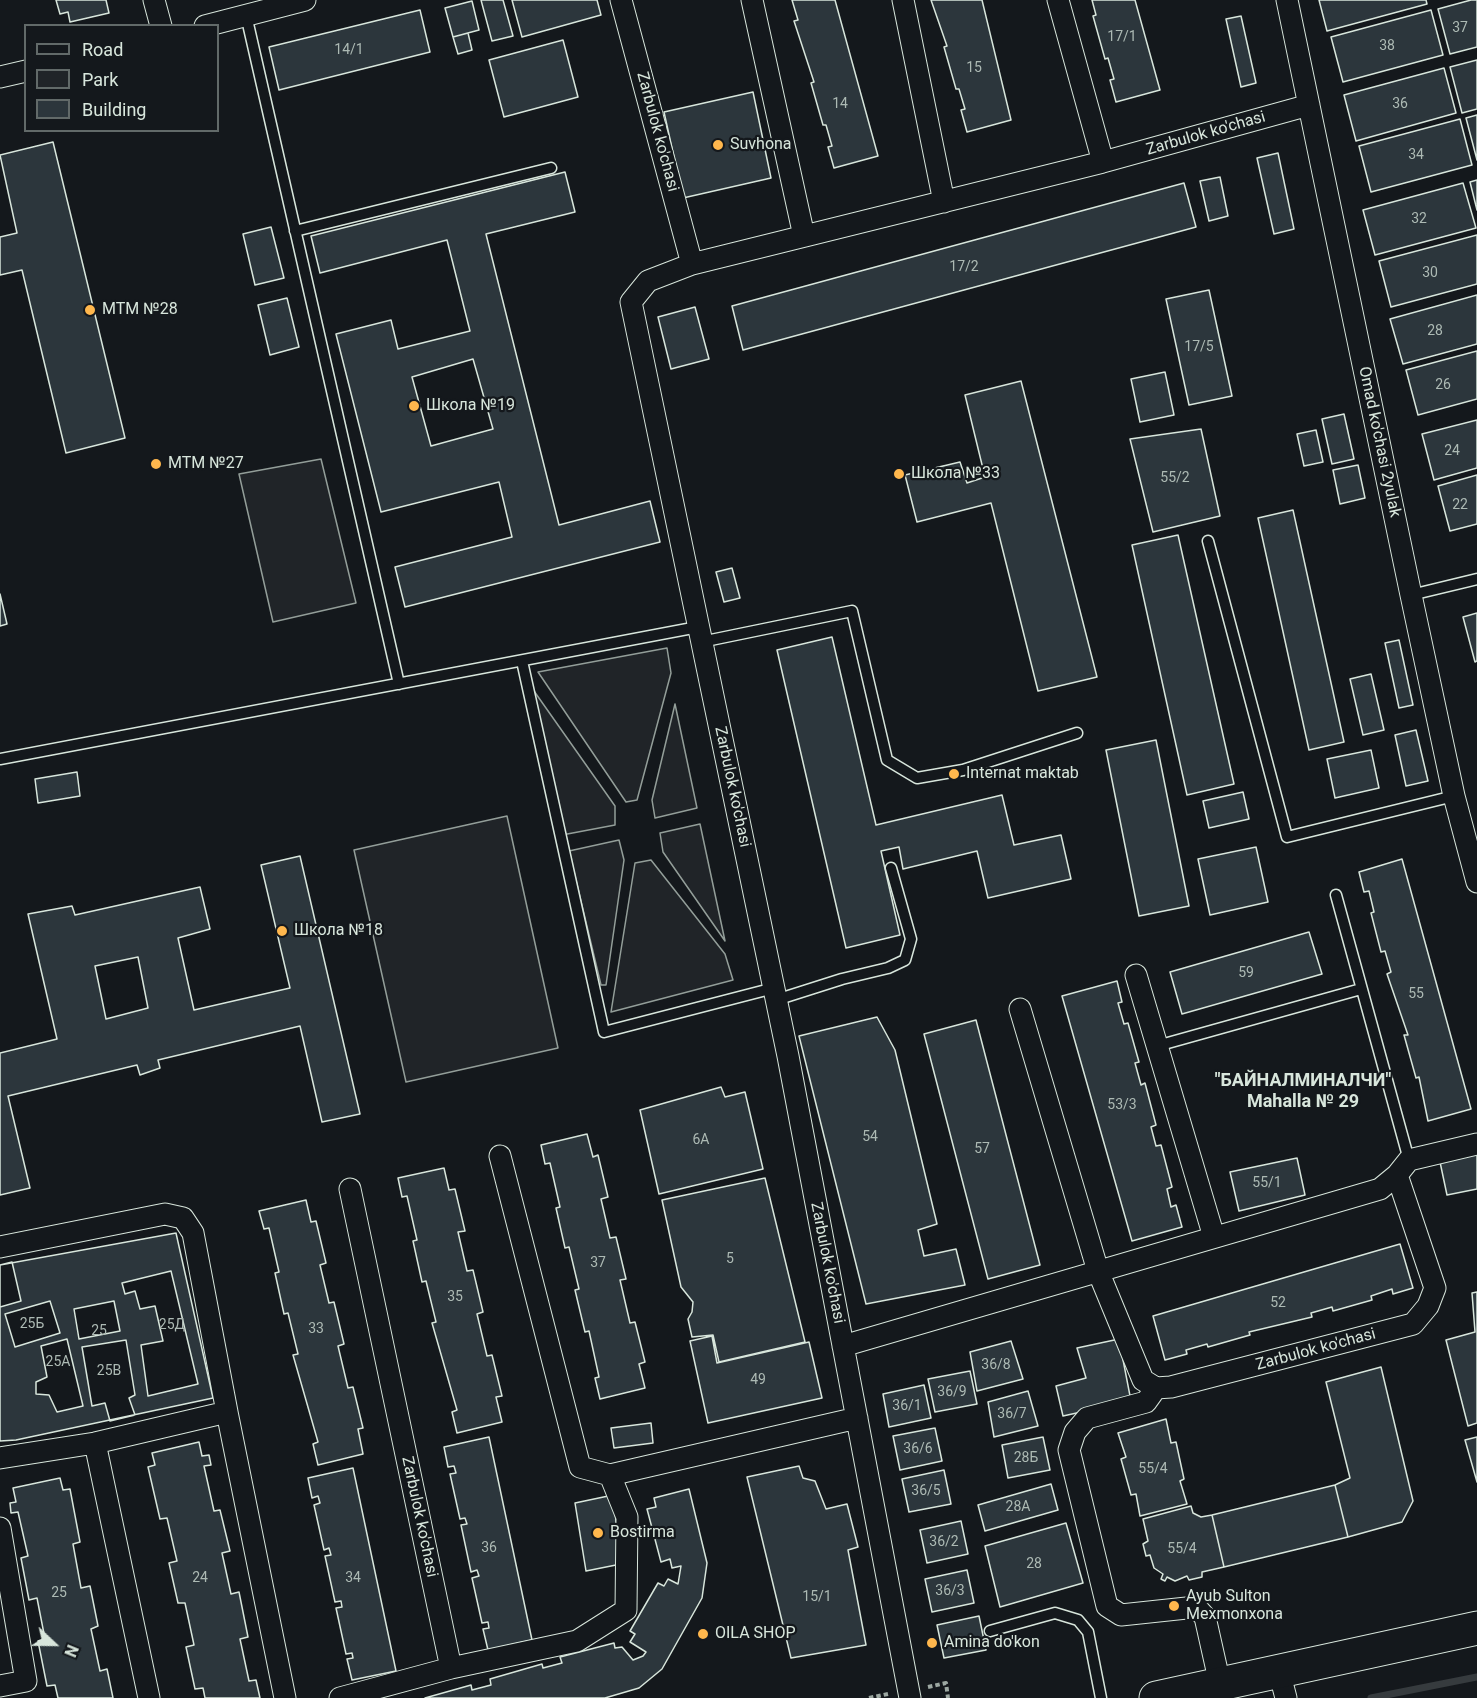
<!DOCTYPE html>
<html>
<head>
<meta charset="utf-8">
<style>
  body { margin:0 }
  #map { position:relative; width:1477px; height:1698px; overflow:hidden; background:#14181c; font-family:Roboto,sans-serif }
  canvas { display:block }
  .legend { position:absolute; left:24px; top:24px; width:195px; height:108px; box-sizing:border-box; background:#14181c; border:2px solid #626a69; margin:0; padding:8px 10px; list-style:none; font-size:18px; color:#d8e6dc }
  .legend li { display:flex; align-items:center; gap:12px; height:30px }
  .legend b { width:30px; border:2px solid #626a69 }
  .north { position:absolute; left:24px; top:1614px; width:60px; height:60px; -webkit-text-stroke:4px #14181c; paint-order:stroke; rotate:112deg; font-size:16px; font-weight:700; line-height:24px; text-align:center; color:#d8e6dc }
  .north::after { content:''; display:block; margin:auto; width:21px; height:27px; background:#d8e6dc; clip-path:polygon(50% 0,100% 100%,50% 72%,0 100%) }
</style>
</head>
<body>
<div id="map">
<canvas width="1477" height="1698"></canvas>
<ul class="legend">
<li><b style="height:8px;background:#14181c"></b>Road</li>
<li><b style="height:16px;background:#202428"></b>Park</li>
<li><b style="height:16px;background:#2c363c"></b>Building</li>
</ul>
<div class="north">N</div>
</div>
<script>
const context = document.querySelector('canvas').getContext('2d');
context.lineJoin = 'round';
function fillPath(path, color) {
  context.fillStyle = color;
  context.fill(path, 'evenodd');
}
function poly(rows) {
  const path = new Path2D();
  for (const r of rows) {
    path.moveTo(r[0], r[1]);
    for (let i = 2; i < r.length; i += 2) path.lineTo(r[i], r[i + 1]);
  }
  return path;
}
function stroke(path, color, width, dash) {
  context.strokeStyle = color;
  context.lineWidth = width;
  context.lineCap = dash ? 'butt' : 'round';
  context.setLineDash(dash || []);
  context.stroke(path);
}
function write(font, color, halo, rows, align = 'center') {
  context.font = font + ' Roboto,sans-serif';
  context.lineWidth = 4.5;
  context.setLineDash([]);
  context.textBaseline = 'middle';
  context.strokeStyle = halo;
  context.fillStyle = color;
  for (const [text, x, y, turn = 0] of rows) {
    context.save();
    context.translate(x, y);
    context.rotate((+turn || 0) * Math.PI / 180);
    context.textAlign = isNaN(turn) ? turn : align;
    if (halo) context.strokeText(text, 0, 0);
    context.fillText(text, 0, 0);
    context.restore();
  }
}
const green = poly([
  [321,459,356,603,273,622,239,474,321,459],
  [667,648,671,673,637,800,626,802,538,672,667,648],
  [534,691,615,806,615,825,562,835,534,691],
  [675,704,697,808,655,818,652,800,675,704],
  [507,816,558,1048,406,1082,354,850,507,816],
  [700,824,725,941,663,852,660,833,700,824],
  [619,840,624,860,606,985,601,985,569,851,619,840],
  [651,860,725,954,733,980,611,1012,635,863,651,860]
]);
fillPath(green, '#202428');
stroke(green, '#939e99', 1.5);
stroke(poly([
  [1371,1698,1477,1677]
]), '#363b3e', 7);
const building = poly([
  [56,0,106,0,109,13,70,22,68,12,60,14,56,0],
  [481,0,503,0,513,36,492,41,481,0],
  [512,0,597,0,601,15,522,37,512,0],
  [792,0,835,0,878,156,834,168,828,147,832,146,826,125,823,125,811,83,814,82,794,21,798,20,792,0],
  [931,0,982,0,1011,120,967,132,961,110,965,109,959,89,956,89,944,47,947,46,931,0],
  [1092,0,1135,0,1160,90,1116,102,1110,80,1114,79,1108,58,1105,59,1093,16,1096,15,1092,0],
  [1319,0,1426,0,1427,4,1327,31,1319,0],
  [1471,0,1477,0,1477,47,1450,54,1438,9,1471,0],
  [472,1,479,30,453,37,445,8,472,1],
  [420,10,430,52,279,90,269,47,420,10],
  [1431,10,1443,55,1343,82,1331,37,1431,10],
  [1241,16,1256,83,1241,87,1226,19,1241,16],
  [468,33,472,50,458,54,453,37,468,33],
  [563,40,578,97,504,117,489,60,563,40],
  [1477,60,1477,109,1462,113,1450,67,1477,60],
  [1444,68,1456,113,1356,141,1344,95,1444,68],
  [753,92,771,178,683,198,664,112,753,92],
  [1477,115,1477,160,1466,118,1477,115],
  [1460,119,1472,165,1371,192,1359,146,1460,119],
  [53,142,125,438,66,453,22,270,0,275,0,237,17,233,0,155,53,142],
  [1278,153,1294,229,1274,234,1257,158,1278,153],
  [565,172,575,212,486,234,559,525,650,501,660,542,405,607,395,567,512,537,499,482,381,512,336,334,391,320,398,349,470,331,447,240,320,273,311,236,565,172],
  [473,359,493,429,431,446,412,377,473,359],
  [1220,177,1228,216,1209,221,1200,181,1220,177],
  [1477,180,1477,210,1470,182,1477,180],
  [1184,183,1196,227,743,350,732,306,1184,183],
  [1463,183,1476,228,1375,255,1363,210,1463,183],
  [271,227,284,278,255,285,243,234,271,227],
  [1477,235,1477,284,1391,307,1379,261,1477,235],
  [1209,290,1232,396,1189,405,1166,299,1209,290],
  [1477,295,1477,344,1403,364,1390,319,1477,295],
  [287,298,299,347,270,355,258,305,287,298],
  [695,307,709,359,671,369,658,317,695,307],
  [1477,351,1477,399,1418,415,1406,370,1477,351],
  [1165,372,1174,415,1140,422,1131,379,1165,372],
  [1021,381,1097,677,1038,691,991,503,917,522,905,475,960,462,967,483,985,477,965,395,1021,381],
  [1344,414,1354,459,1332,464,1322,419,1344,414],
  [1477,420,1477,468,1434,480,1422,434,1477,420],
  [1201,429,1220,516,1153,532,1130,439,1201,429],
  [1316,430,1323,462,1304,466,1297,434,1316,430],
  [1358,465,1365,498,1340,504,1333,470,1358,465],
  [1477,475,1477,524,1450,531,1438,486,1477,475],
  [1293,510,1344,742,1309,750,1258,518,1293,510],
  [1178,535,1234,784,1187,795,1132,545,1178,535],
  [732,568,740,598,724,602,716,572,732,568],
  [0,594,7,624,0,626,0,594],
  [1477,613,1477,661,1475,662,1463,617,1477,613],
  [832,637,876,825,1002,795,1014,845,1061,835,1071,879,988,898,977,851,903,869,899,847,881,851,900,935,846,948,777,650,832,637],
  [1399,640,1413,705,1399,708,1385,643,1399,640],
  [1371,674,1384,730,1363,735,1350,679,1371,674],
  [1416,730,1428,781,1406,786,1395,735,1416,730],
  [1156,740,1189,906,1139,916,1106,750,1156,740],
  [1371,750,1379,788,1335,798,1327,759,1371,750],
  [77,772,80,796,38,803,35,779,77,772],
  [1243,792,1249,819,1209,828,1203,801,1243,792],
  [1256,847,1268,902,1210,915,1198,859,1256,847],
  [300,856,360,1114,322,1122,300,1026,158,1060,160,1068,140,1075,137,1065,8,1096,30,1188,0,1195,0,1053,57,1039,28,914,72,906,75,915,200,887,210,929,178,938,194,1010,290,988,261,865,300,856],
  [138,957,148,1008,106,1019,95,966,138,957],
  [1402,859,1471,1109,1428,1121,1419,1077,1416,1078,1404,1035,1408,1035,1387,974,1391,972,1385,951,1381,952,1371,913,1374,912,1369,891,1364,892,1359,872,1402,859],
  [1309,932,1322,974,1182,1014,1170,972,1309,932],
  [1117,981,1122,1002,1118,1003,1124,1024,1128,1023,1139,1062,1135,1063,1141,1085,1145,1083,1156,1125,1151,1127,1156,1146,1161,1145,1172,1187,1167,1189,1171,1207,1176,1205,1182,1227,1132,1241,1062,996,1117,981],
  [877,1017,895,1050,937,1224,918,1230,924,1256,956,1249,965,1285,866,1304,799,1036,877,1017],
  [976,1020,1040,1265,988,1279,924,1034,976,1020],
  [721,1087,725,1097,745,1092,763,1169,659,1194,640,1110,721,1087],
  [587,1134,593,1157,598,1155,608,1197,601,1199,610,1238,616,1237,626,1279,620,1280,630,1323,635,1322,645,1362,639,1364,645,1388,600,1399,595,1378,599,1377,589,1331,585,1332,575,1290,579,1289,569,1247,565,1248,556,1208,560,1207,550,1163,545,1164,541,1145,587,1134],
  [1477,1154,1477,1189,1447,1195,1440,1162,1477,1154],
  [1297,1158,1305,1195,1239,1211,1230,1172,1297,1158],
  [444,1168,449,1190,455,1189,465,1231,458,1232,467,1271,473,1270,483,1312,477,1314,487,1356,492,1355,502,1396,496,1397,502,1422,457,1433,452,1412,457,1410,432,1323,436,1322,426,1281,422,1282,413,1241,417,1240,407,1196,402,1197,398,1178,444,1168],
  [765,1178,805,1342,719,1362,713,1335,692,1337,688,1319,692,1312,693,1302,681,1287,662,1200,765,1178],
  [306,1200,311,1222,316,1221,326,1263,320,1265,329,1303,334,1302,344,1344,338,1346,348,1388,353,1387,363,1428,358,1429,363,1454,318,1465,313,1444,318,1442,293,1355,298,1354,288,1313,284,1314,275,1273,279,1272,269,1228,264,1229,259,1211,306,1200],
  [176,1233,213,1398,16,1440,0,1441,0,1265,176,1233],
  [1400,1244,1413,1288,1393,1294,1392,1289,1371,1296,1372,1300,1333,1311,1332,1307,1311,1313,1312,1317,1249,1332,1250,1335,1208,1347,1207,1344,1186,1350,1187,1354,1165,1360,1153,1316,1400,1244],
  [12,1262,21,1301,0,1307,0,1265,12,1262],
  [171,1271,198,1384,148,1396,141,1345,163,1341,155,1306,140,1309,135,1291,125,1294,122,1283,171,1271],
  [1477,1292,1477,1423,1468,1426,1446,1340,1475,1332,1472,1293,1477,1292],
  [50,1301,60,1333,15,1347,5,1314,50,1301],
  [114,1301,120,1331,79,1339,74,1309,114,1301],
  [712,1336,717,1363,809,1342,822,1398,708,1423,690,1341,712,1336],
  [67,1339,83,1406,57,1412,49,1395,36,1394,36,1382,47,1377,41,1346,67,1339],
  [1119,1339,1131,1401,1063,1416,1056,1386,1086,1378,1077,1348,1119,1339],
  [126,1340,135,1395,129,1398,135,1415,110,1421,105,1403,92,1406,82,1347,126,1340],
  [1011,1341,1023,1379,977,1391,970,1352,1011,1341],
  [1381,1367,1413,1501,1402,1522,1348,1537,1335,1485,1350,1478,1326,1382,1381,1367],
  [970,1371,977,1404,935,1412,928,1379,970,1371],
  [924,1385,931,1418,889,1427,883,1394,924,1385],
  [1028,1391,1038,1426,994,1437,988,1402,1028,1391],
  [1166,1419,1171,1443,1176,1442,1184,1479,1180,1481,1187,1504,1140,1516,1136,1494,1131,1495,1121,1459,1126,1457,1118,1433,1166,1419],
  [651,1423,653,1443,614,1448,611,1428,651,1423],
  [935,1428,942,1461,900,1470,893,1436,935,1428],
  [489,1437,532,1640,488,1650,483,1629,489,1628,488,1622,482,1623,472,1578,479,1576,477,1570,471,1572,461,1525,467,1524,465,1518,460,1519,450,1474,456,1473,454,1466,448,1467,444,1447,489,1437],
  [1043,1437,1050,1470,1008,1478,1002,1445,1043,1437],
  [1477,1437,1477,1482,1465,1440,1477,1437],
  [199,1442,202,1456,209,1455,211,1465,204,1466,214,1511,220,1510,230,1551,222,1553,231,1594,239,1592,248,1637,240,1639,249,1681,256,1680,260,1698,205,1698,203,1688,195,1689,186,1647,194,1645,185,1603,178,1603,169,1563,177,1561,167,1518,160,1519,148,1467,155,1465,152,1453,199,1442],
  [799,1466,803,1478,815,1481,826,1509,847,1504,858,1547,848,1550,866,1645,791,1658,747,1477,799,1466],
  [353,1468,396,1671,352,1680,347,1659,353,1658,352,1653,346,1654,336,1608,342,1607,341,1601,335,1602,325,1556,331,1555,329,1548,324,1550,314,1505,320,1503,318,1496,312,1498,308,1478,353,1468],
  [944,1470,951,1504,909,1512,902,1479,944,1470],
  [60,1478,63,1490,70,1489,80,1542,73,1544,81,1588,90,1586,98,1626,91,1629,100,1671,107,1669,113,1698,58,1698,55,1685,47,1686,38,1641,45,1639,37,1598,29,1600,21,1558,28,1556,18,1512,11,1513,10,1503,16,1502,13,1488,60,1478],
  [1051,1484,1058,1510,985,1531,978,1505,1051,1484],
  [1335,1485,1348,1537,1224,1567,1212,1515,1335,1485],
  [689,1489,707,1563,702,1598,662,1669,639,1688,605,1698,425,1698,471,1685,472,1690,491,1685,490,1679,542,1664,543,1668,562,1663,560,1657,614,1643,615,1648,622,1647,633,1660,643,1656,646,1652,630,1642,635,1634,630,1631,658,1583,664,1586,668,1579,678,1584,681,1566,672,1568,670,1559,661,1562,647,1509,656,1507,654,1498,689,1489],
  [613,1495,621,1564,586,1571,575,1503,613,1495],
  [1191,1506,1193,1513,1201,1517,1212,1515,1224,1567,1202,1572,1202,1577,1189,1580,1187,1576,1175,1581,1167,1577,1165,1581,1161,1579,1163,1574,1154,1568,1150,1555,1146,1556,1143,1544,1148,1541,1143,1519,1191,1506],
  [961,1521,968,1554,927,1563,920,1530,961,1521],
  [1066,1523,1083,1583,1000,1607,985,1546,1066,1523],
  [967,1570,974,1603,932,1612,925,1579,967,1570],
  [979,1616,986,1650,944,1658,937,1625,979,1616]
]);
fillPath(building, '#2c363c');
stroke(building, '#d8e6dc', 1.5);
const lane = poly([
  [246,15,399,684],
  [295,231,551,168],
  [1208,541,1287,837,1454,796],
  [1411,595,1477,579],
  [701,642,852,611,887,760,917,778,963,770,1077,733],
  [522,661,604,1032,774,988],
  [0,759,698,627],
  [1336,895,1409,1160],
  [776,1000,842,979,888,968,905,960,911,939,891,868],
  [1157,1046,1361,989],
  [990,1631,1055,1613,1078,1620,1088,1632,1101,1698]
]);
const street = poly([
  [154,0,161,26],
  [621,0,692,264],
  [752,0,804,236],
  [903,0,944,202],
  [1058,0,1103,162],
  [1287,0,1411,595,1454,796,1477,882],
  [205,26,305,0],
  [0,77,26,71],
  [1136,975,1214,1237],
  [1020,1009,1098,1271,1143,1380,1156,1388,1171,1387,1413,1324,1428,1306,1435,1288,1397,1175],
  [0,1247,165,1214,183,1218,193,1233,227,1412],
  [843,1346,1380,1189,1397,1175,1409,1160,1477,1144],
  [1156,1388,1146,1402,1087,1418,1075,1432,1069,1450,1107,1606,1121,1615,1196,1607,1205,1617,1220,1684],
  [95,1443,149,1698],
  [0,1458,95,1443,227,1412,285,1698],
  [610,1475,857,1418],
  [0,1528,26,1681,0,1686],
  [451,1668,577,1641,626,1610,627,1517,610,1475,580,1467,500,1156],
  [1279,1671,1286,1698],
  [340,1698,451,1668,350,1189],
  [910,1698,788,1056,631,302,648,281,692,264,1103,162,1309,105]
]);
const primary = poly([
  [1156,1698,1477,1628]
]);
stroke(lane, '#d8e6dc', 13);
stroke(street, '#d8e6dc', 23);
stroke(primary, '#d8e6dc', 35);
stroke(poly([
  [928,1687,946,1683,948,1698],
  [869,1698,888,1694]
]), '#9da8a2', 4, [4.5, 3]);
stroke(lane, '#14181c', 10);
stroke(street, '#14181c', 21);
stroke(primary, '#14181c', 33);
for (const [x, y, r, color] of [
  [718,145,6,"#ffb74d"],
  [90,310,6,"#ffb74d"],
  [414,406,6,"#ffb74d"],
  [156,464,6,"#ffb74d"],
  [899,474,6,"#ffb74d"],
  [954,774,6,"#ffb74d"],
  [282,931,6,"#ffb74d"],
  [598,1533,6,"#ffb74d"],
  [1174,1606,6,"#ffb74d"],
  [703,1634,6,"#ffb74d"],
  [932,1643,6,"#ffb74d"]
]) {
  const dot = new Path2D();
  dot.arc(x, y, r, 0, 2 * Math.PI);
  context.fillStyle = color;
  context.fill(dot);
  stroke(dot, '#14181c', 2);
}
write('14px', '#adbab4', null, [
  ["37",1460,28],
  ["17/1",1122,37],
  ["38",1387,46],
  ["14/1",349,50],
  ["15",974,68],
  ["14",840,104],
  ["36",1400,104],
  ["34",1416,155],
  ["32",1419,219],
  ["17/2",964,267],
  ["30",1430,273],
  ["28",1435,331],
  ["17/5",1199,347],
  ["26",1443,385],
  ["24",1452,451],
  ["55/2",1175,478],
  ["22",1460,505],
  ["59",1246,973],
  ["55",1416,994],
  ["53/3",1122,1105],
  ["54",870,1137],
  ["6A",701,1140],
  ["57",982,1149],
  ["55/1",1267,1183],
  ["5",730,1259],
  ["37",598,1263],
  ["35",455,1297],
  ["52",1278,1303],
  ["25Б",32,1324],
  ["25Д",172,1325],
  ["33",316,1329],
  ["25",99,1331],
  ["25А",58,1362],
  ["36/8",996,1365],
  ["25В",109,1371],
  ["49",758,1380],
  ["36/9",952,1392],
  ["36/1",907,1406],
  ["36/7",1012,1414],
  ["36/6",918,1449],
  ["28Б",1026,1458],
  ["55/4",1153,1469],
  ["36/5",926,1491],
  ["28A",1018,1507],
  ["36/2",944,1542],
  ["36",489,1548],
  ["55/4",1182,1549],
  ["28",1034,1564],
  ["24",200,1578],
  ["34",353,1578],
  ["36/3",950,1591],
  ["25",59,1593],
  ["15/1",817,1597]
]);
write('16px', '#d8e6dc', '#14181c', [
  ["Zarbulok ko'chasi",657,132,75],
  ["Zarbulok ko'chasi",1206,134,-16],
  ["Omad ko'chasi 2yulak",1379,442,78],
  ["Zarbulok ko'chasi",732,787,78],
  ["Zarbulok ko'chasi",827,1263,79],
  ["Zarbulok ko'chasi",1316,1350,-15],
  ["Zarbulok ko'chasi",419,1517,78]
]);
write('16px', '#d8e6dc', '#14181c', [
  ["Suvhona",730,145],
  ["MTM №28",102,310],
  ["Школа №19",426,406],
  ["MTM №27",168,464],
  ["Школа №33",911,474],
  ["Internat maktab",966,774],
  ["Школа №18",294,931],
  ["Bostirma",610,1533],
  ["Ayub Sulton",1186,1597],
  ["Mexmonxona",1186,1615],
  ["OILA SHOP",715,1634],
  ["Amina do'kon",944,1643]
], 'left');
write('bold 18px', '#d8e6dc', '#14181c', [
  ["\"БАЙНАЛМИНАЛЧИ\"",1303,1081],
  ["Mahalla № 29",1303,1102]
]);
</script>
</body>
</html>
